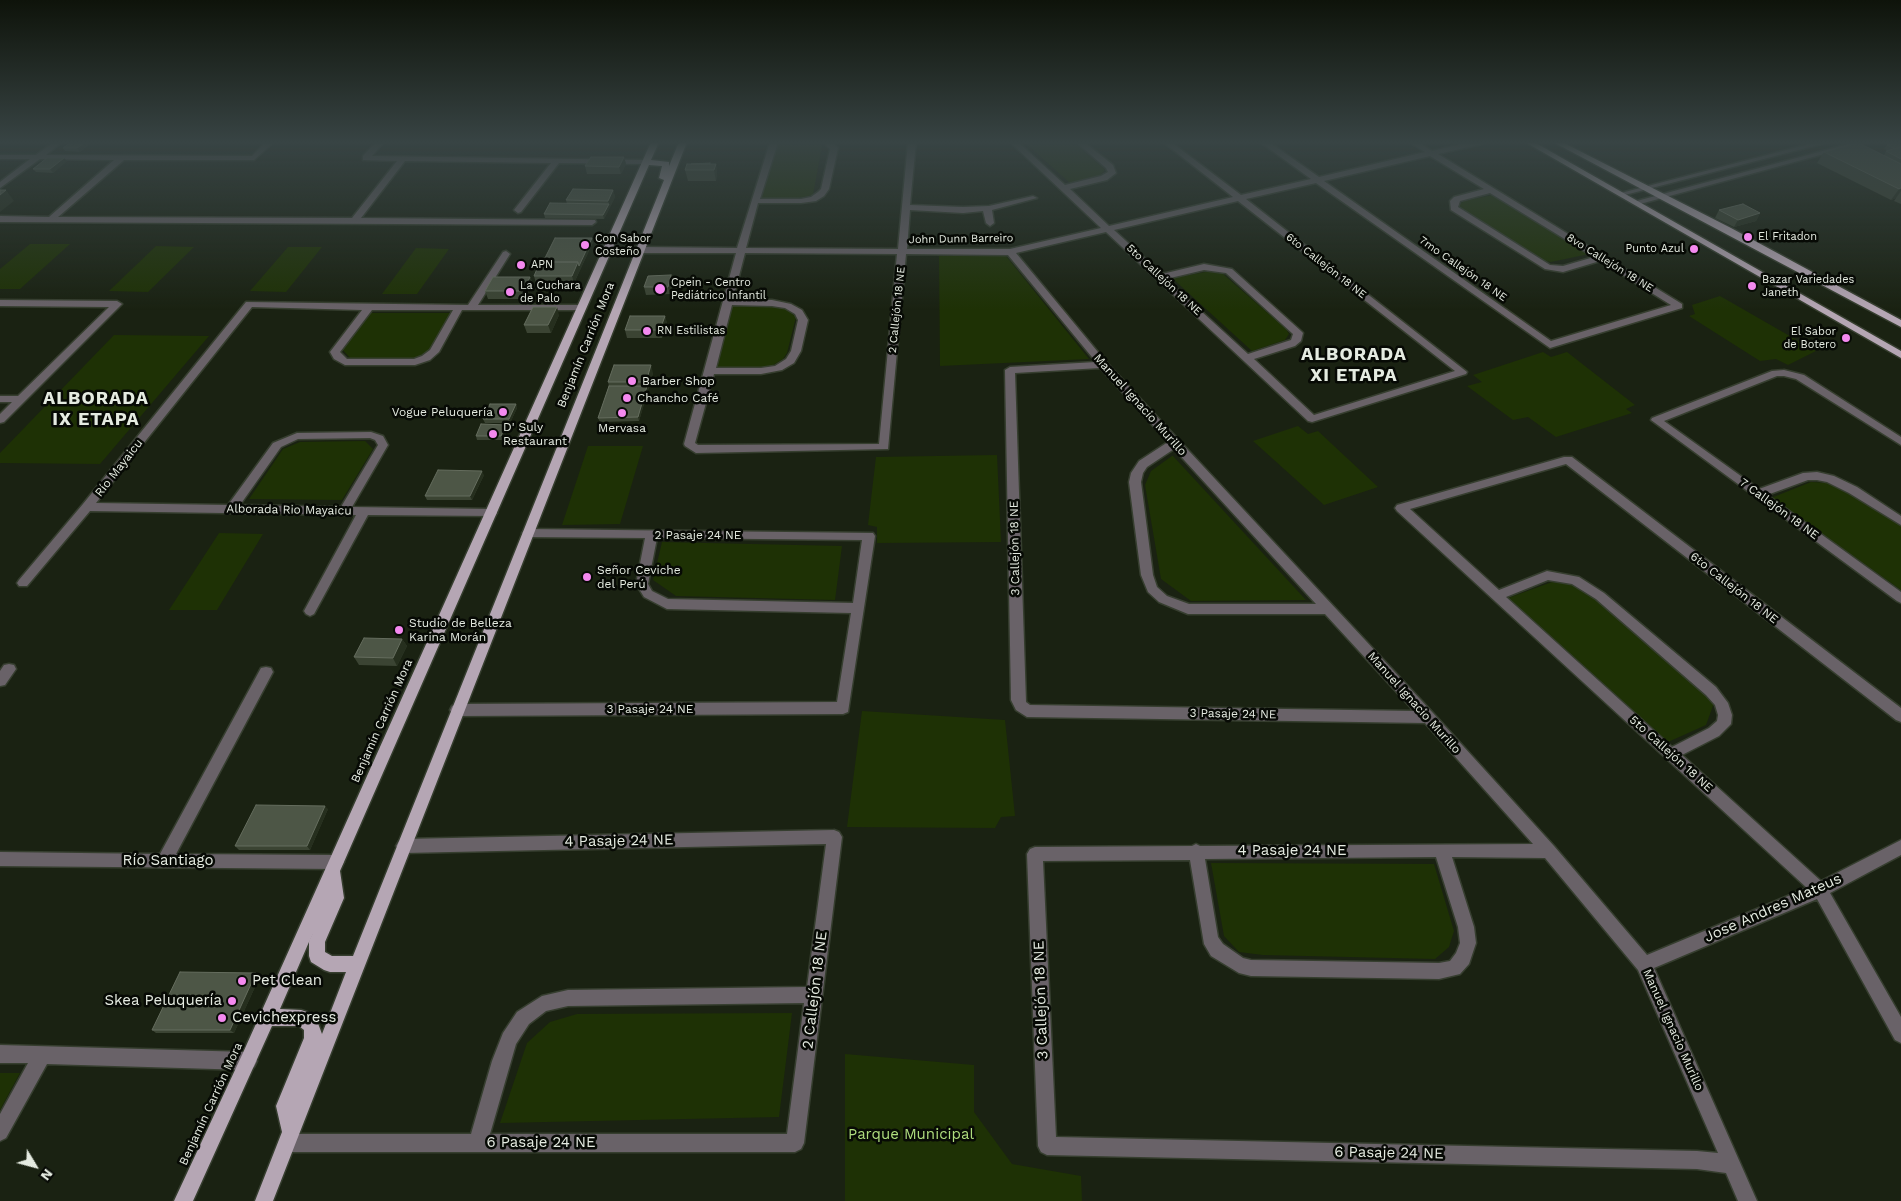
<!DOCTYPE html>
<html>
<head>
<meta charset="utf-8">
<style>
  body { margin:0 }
  #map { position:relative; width:1901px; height:1201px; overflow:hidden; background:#1a2212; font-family:"Work Sans",sans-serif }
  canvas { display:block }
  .north { position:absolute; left:10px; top:1141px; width:50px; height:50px; -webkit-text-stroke:4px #070a05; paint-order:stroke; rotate:127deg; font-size:14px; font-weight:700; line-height:20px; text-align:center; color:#e5ebe1 }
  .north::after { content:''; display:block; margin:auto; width:18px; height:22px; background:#e5ebe1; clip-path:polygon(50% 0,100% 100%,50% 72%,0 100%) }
</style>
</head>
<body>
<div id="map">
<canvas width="1901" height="1201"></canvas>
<div class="north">N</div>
</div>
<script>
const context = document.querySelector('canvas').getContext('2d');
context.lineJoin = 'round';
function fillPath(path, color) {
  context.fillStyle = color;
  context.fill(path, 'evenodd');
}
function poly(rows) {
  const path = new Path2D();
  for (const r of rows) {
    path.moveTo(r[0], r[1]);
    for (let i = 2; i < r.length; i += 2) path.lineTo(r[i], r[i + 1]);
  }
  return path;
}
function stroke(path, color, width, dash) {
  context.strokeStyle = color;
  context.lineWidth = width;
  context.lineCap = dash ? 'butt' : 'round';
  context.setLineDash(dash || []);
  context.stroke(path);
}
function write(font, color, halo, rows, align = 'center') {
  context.font = font + ' "Work Sans",sans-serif';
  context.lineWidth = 5;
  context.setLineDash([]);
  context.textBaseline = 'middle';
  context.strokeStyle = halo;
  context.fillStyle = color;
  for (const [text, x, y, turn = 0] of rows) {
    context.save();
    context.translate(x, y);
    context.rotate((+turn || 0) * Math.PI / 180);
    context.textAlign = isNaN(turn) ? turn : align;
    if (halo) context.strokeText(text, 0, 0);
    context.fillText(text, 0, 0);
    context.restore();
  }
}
fillPath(poly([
  [778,142,821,142,822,146,813,195,794,199,761,199],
  [1024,142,1074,142,1105,170,1098,177,1070,183],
  [1492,195,1589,254,1551,262,1539,260,1460,210,1458,205,1464,201],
  [30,244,70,244,20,289,0,289,0,269],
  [156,246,194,247,148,292,109,291],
  [288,247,322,247,286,292,250,291],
  [416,248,449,249,417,294,382,294],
  [939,256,1006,256,1089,359,940,366],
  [1216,270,1222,273,1286,329,1289,334,1285,340,1252,351,1172,278],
  [1720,296,1816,351,1788,365,1776,359,1760,361,1689,316,1695,314,1692,305],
  [731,304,773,305,786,309,796,317,787,353,783,359,770,367,746,370,716,369],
  [371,313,451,313,430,350,414,359,350,358,343,350],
  [114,335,209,336,100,464,0,463,0,453],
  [1543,352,1551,357,1567,352,1635,405,1626,409,1632,413,1556,437,1528,417,1513,420,1467,386,1482,382,1473,375],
  [1298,426,1308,434,1318,431,1378,487,1324,505,1253,441],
  [365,441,373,449,342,500,249,499,283,449,300,442],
  [588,446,643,446,620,524,562,525],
  [997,455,1001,542,877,543,877,527,868,525,876,457],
  [1172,456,1173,456,1306,600,1191,601,1161,579,1145,485,1151,471],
  [1811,482,1828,483,1842,488,1901,526,1901,590,1771,498],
  [219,533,263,534,217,610,169,610],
  [662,542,842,546,835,600,676,596,653,580],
  [1552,582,1569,584,1588,591,1702,691,1714,703,1706,725,1668,742,1508,598],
  [862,711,1005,720,1015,816,1001,817,995,828,847,827],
  [1211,863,1434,864,1454,931,1449,947,1435,959,1263,955,1239,952,1224,936],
  [792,1013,779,1117,500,1123,527,1043,550,1022,577,1014],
  [845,1054,974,1065,974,1112,1012,1164,1081,1176,1082,1201,845,1201],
  [0,1073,20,1073,0,1110]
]), '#1e3105');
const minor = poly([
  [54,142,62,142,46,155,252,156,266,142,274,142,254,160,124,160,58,217,352,218,397,161,363,160,363,156,376,142,384,142,372,156,646,160,650,162,646,164,559,163,521,212,518,213,514,210,551,163,405,161,361,218,595,220,596,222,592,225,0,222,0,216,49,217,114,160,40,159,0,188,0,182,30,159,0,159,0,155,36,155,54,142],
  [770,142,778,142,760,199,801,199,811,197,818,192,821,189,830,149,823,142,831,142,838,148,829,189,824,196,816,201,801,203,758,203,746,248,898,249,908,142,916,142,910,205,963,207,989,206,1033,196,1037,198,992,210,994,223,990,226,986,223,983,211,963,213,910,210,907,249,1010,249,1101,228,1010,142,1018,142,1065,185,1101,176,1108,172,1106,168,1076,142,1084,142,1113,165,1116,173,1107,180,1070,189,1109,226,1233,197,1163,142,1171,142,1241,195,1311,179,1260,142,1269,142,1319,177,1425,152,1409,142,1418,142,1432,151,1470,142,1483,142,1482,144,1438,154,1682,304,1682,308,1550,348,1316,183,1246,199,1467,372,1466,374,1312,422,1308,421,1106,232,1016,253,1107,363,1433,713,1554,846,1647,955,1807,888,1397,511,1395,508,1397,505,1564,457,1572,457,1901,708,1901,722,1896,720,1566,464,1410,509,1499,590,1547,571,1579,577,1604,593,1716,687,1728,703,1732,715,1731,724,1719,736,1682,755,1821,881,1901,840,1901,855,1830,893,1901,1017,1901,1043,1895,1040,1817,899,1654,968,1757,1201,1738,1201,1726,1173,1697,1169,1047,1155,1041,1152,1038,1146,1027,854,1030,849,1035,847,1192,846,1196,844,1200,846,1533,844,1425,723,1027,717,1016,710,1011,700,1005,370,1010,367,1096,362,1008,255,906,254,888,449,696,453,685,446,684,444,736,253,640,253,636,250,640,247,737,248,770,142],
  [1430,156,1484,189,1454,197,1450,201,1451,210,1545,269,1563,272,1600,261,1671,305,1551,341,1324,181,1430,156],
  [1490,193,1594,257,1563,266,1550,265,1458,207,1460,201,1490,193],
  [1238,201,1455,371,1314,415,1254,359,1295,346,1301,341,1303,333,1301,331,1232,269,1204,264,1162,274,1114,230,1238,201],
  [745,253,897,254,879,444,698,445,695,443,714,374,761,374,782,370,794,363,801,351,808,320,802,310,791,304,772,300,733,299,745,253],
  [1204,270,1226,273,1293,334,1291,340,1248,354,1166,279,1204,270],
  [732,305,772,306,785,308,795,314,798,320,791,351,786,359,775,366,761,368,716,368,732,305],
  [1100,368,1168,442,1139,461,1131,473,1129,482,1141,575,1148,592,1159,602,1188,614,1325,614,1414,711,1030,705,1026,702,1015,373,1100,368],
  [1174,449,1316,604,1189,604,1167,596,1157,587,1153,575,1141,482,1143,473,1147,467,1174,449],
  [1548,580,1572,584,1596,599,1706,695,1715,705,1718,715,1717,721,1709,728,1672,747,1506,597,1548,580],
  [1436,857,1458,927,1460,943,1456,953,1450,961,1439,963,1251,960,1243,958,1223,944,1218,937,1205,859,1436,857],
  [1452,857,1545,858,1638,970,1718,1153,1697,1151,1056,1137,1043,861,1190,860,1204,944,1211,956,1239,973,1251,976,1439,979,1460,974,1469,964,1476,943,1474,927,1452,857],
  [1817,142,1829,142,1621,196,1617,194,1817,142],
  [1856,142,1868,142,1640,204,1633,202,1856,142],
  [1888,142,1901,143,1901,148,1889,144,1888,142],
  [506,251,510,254,478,305,581,305,586,308,584,310,462,310,439,352,430,360,415,365,345,365,334,359,330,352,362,310,252,307,96,503,228,505,273,443,297,433,371,432,383,436,388,445,352,507,491,509,495,510,497,513,495,516,368,515,314,614,310,616,306,614,304,611,356,515,90,511,27,586,19,586,17,583,19,580,83,504,246,302,468,305,503,252,506,251],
  [372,310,453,310,430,350,422,356,414,359,347,359,340,352,372,310],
  [370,438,375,440,378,445,341,507,240,505,281,447,298,439,370,438],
  [0,300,117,301,122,304,4,422,0,423,0,414,12,402,0,402,0,396,18,396,109,307,0,306,0,300],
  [1784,370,1804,375,1901,437,1901,445,1796,379,1784,376,1777,376,1664,421,1759,489,1803,473,1817,472,1834,476,1857,487,1901,516,1901,525,1849,493,1827,482,1817,480,1808,480,1767,495,1901,592,1901,603,1897,601,1651,420,1652,418,1772,371,1784,370],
  [528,529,873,533,875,536,848,712,843,714,457,716,452,714,450,710,452,706,457,704,837,702,851,613,667,609,644,597,636,584,645,538,528,537,522,533,528,529],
  [657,538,862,540,853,603,668,599,652,591,648,584,657,538],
  [9,664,14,665,16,669,5,685,0,686,0,671,4,665,9,664],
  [266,667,271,668,273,672,176,854,336,855,341,857,344,862,341,867,336,869,0,866,0,852,160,854,261,668,266,667],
  [834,830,839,832,842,837,804,1143,801,1149,795,1152,287,1152,281,1149,278,1143,281,1137,287,1134,471,1134,492,1061,503,1033,517,1012,542,996,568,990,807,987,826,844,404,853,399,851,396,846,399,841,404,839,834,830],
  [804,1003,787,1134,490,1134,516,1044,529,1024,546,1011,568,1006,804,1003],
  [0,1045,248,1052,254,1055,257,1061,254,1067,248,1070,47,1064,6,1138,0,1141,0,1114,28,1063,0,1063,0,1045]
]);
const major = poly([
  [651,142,659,142,651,160,669,162,669,166,679,142,687,142,273,1201,255,1201,282,1132,276,1106,304,1038,304,1030,299,1026,272,1026,193,1201,174,1201,242,1055,651,142],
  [649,165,662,166,659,178,664,180,353,956,332,956,325,952,325,942,344,898,340,871,649,165],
  [328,898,309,942,309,956,311,962,324,970,330,972,346,972,322,1034,316,1018,307,1012,301,1010,280,1009,328,898],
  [1525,142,1534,142,1901,351,1901,358,1525,142],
  [1553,142,1562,142,1731,228,1901,320,1901,327,1553,142]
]);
stroke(minor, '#363e2f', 3);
stroke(major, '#363e2f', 3);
fillPath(minor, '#696268');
fillPath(major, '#b5a6b4');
fillPath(poly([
  [92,142,80,152,65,151,63,148],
  [1901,143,1901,204,1894,201,1896,198,1891,200,1817,163,1824,152,1884,155,1886,151,1889,151,1884,149,1887,145],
  [624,157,626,164,621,174,587,174,585,166],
  [67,161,53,173,36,172,33,169],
  [691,164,716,164,717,174,716,181,688,181,685,170],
  [613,190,615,197,604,219,545,218,544,214,567,204,566,200],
  [1719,210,1760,213,1756,221,1734,227,1715,218],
  [593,242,574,283,536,283,534,276,543,262],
  [671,275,673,283,670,294,646,295,644,287],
  [530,277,533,284,525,299,488,299,485,291],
  [559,315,551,333,527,333,524,325],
  [665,316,667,324,662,338,627,338,625,330],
  [653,373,639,421,600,422,598,418,609,386,608,382],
  [516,404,517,408,510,423,485,423,483,419],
  [506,425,508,429,503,440,477,440,476,436],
  [484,475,472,500,427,500,425,496],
  [402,639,407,646,397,666,359,665,354,657],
  [328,809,310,850,239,850,235,846],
  [260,976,234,1033,156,1033,152,1030]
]), '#3b4433');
fillPath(poly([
  [86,142,92,142,80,152,77,148],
  [624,157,626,164,621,174,619,167],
  [64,158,67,161,53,173,50,169],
  [716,164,717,174,716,181,714,170],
  [1901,188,1901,191,1896,198,1891,200,1899,189],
  [6,190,14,201,0,212,0,195],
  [613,190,615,197,604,219,603,215,609,204,608,201],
  [1760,213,1756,221,1734,227,1738,220],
  [592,238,593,242,574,283,572,276,578,262],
  [671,275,673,283,670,294,668,287],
  [530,277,533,284,525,299,523,291],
  [557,307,559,315,551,333,548,325],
  [665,316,667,324,662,338,660,330],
  [651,365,653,373,639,421,638,417,647,386,646,382],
  [516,404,517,408,510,423,509,419],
  [506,425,508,429,503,440,501,436],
  [482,471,484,475,472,500,470,496],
  [402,639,407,646,397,666,393,658],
  [325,806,328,809,310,850,307,846],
  [256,973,260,976,234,1033,230,1030]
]), '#262f1e');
const building = poly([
  [71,142,86,142,77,148,63,148,71,142],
  [1899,142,1901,143,1901,147,1895,149,1887,145,1899,142],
  [1859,143,1901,164,1901,188,1899,189,1824,152,1859,143],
  [1901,147,1901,159,1886,151,1901,147],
  [591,157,624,157,619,167,585,166,591,157],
  [47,158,64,158,50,169,33,169,47,158],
  [710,163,710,164,691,164,710,163],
  [687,164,716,164,714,170,685,170,687,164],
  [573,189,613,190,608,201,566,200,573,189],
  [0,190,6,190,0,195,0,190],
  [550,203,609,204,603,215,544,214,550,203],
  [1743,204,1760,213,1738,220,1719,210,1743,204],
  [555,238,592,238,579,266,578,262,543,262,555,238],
  [540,262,578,262,572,276,534,276,540,262],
  [671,275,668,287,644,287,648,276,671,275],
  [493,277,530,277,523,291,485,291,493,277],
  [533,307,557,307,548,325,524,325,533,307],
  [630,316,665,316,660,330,625,330,630,316],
  [614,365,651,365,646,382,608,382,614,365],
  [609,386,647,386,638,417,598,418,609,386],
  [490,404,516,404,509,419,483,419,490,404],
  [481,424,506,425,501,436,476,436,481,424],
  [438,470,482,471,470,496,425,496,438,470],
  [364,638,402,639,393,658,354,657,364,638],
  [256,805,325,806,307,846,235,846,256,805],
  [180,972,256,973,230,1030,152,1030,180,972]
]);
fillPath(building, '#4d5646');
stroke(building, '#656d5e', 1);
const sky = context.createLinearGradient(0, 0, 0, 310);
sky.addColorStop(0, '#0e130a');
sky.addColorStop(0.46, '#384444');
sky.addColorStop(1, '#38444400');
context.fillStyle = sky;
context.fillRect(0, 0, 1901, 310);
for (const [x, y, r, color] of [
  [1748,237,5,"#f489ef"],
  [585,245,5,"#f489ef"],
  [1694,249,5,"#f489ef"],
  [521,265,5,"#f489ef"],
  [1752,286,5,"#f489ef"],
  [660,289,6,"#f489ef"],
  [510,292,5,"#f489ef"],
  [647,331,5,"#f489ef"],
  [1846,338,5,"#f489ef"],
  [632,381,5,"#f489ef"],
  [627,398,5,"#f489ef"],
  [503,412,5,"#f489ef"],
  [622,413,5,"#f489ef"],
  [493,434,5,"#f489ef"],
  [587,577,5,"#f489ef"],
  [399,630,5,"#f489ef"],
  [242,981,5,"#f489ef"],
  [232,1001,5,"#f489ef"],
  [222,1018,5,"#f489ef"]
]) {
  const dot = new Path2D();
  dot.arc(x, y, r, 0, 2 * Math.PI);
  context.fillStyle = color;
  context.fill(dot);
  stroke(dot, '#070a05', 2);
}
write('11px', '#e5ebe1', '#070a05', [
  ["El Fritadon",1758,237],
  ["Con Sabor",595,239],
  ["Costeño",595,252],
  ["Punto Azul",1684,249,"right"],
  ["APN",531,265],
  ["Bazar Variedades",1762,280],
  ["Janeth",1762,293],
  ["Cpein - Centro",671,283],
  ["Pediátrico Infantil",671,296],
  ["La Cuchara",520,286],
  ["de Palo",520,299],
  ["RN Estilistas",657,331],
  ["El Sabor",1836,332,"right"],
  ["de Botero",1836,345,"right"]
], 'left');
write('11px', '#e5ebe1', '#070a05', [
  ["John Dunn Barreiro",961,239,-1],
  ["8vo Callejón 18 NE",1610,263,32],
  ["6to Callejón 18 NE",1326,266,38],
  ["7mo Callejón 18 NE",1463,269,35],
  ["5to Callejón 18 NE",1164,280,43],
  ["2 Callejón 18 NE",897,310,-84]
]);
write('12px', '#e5ebe1', '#070a05', [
  ["Benjamín Carrión Mora",586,345,-68],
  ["Manuel Ignacio Murillo",1140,405,48],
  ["Río Mayaicu",119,468,-52],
  ["7 Callejón 18 NE",1779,509,36],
  ["Alborada Rio Mayaicu",289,510,1],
  ["2 Pasaje 24 NE",698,535],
  ["3 Callejón 18 NE",1015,548,-91],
  ["6to Callejón 18 NE",1734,588,38],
  ["Manuel Ignacio Murillo",1414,703,48],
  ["3 Pasaje 24 NE",650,709],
  ["3 Pasaje 24 NE",1233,714,1],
  ["Benjamín Carrión Mora",382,721,-66],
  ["5to Callejón 18 NE",1671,754,42],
  ["Manuel Ignacio Murillo",1673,1030,66],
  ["Benjamín Carrión Mora",211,1104,-65]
]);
write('12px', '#e5ebe1', '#070a05', [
  ["Barber Shop",642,381],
  ["Chancho Café",637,398],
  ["Vogue Peluquería",493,412,"right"],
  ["D' Suly",503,427],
  ["Restaurant",503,441],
  ["Mervasa",622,428,"center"],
  ["Señor Ceviche",597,570],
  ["del Perú",597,584],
  ["Studio de Belleza",409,623],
  ["Karina Morán",409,637]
], 'left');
write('15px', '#e5ebe1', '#070a05', [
  ["4 Pasaje 24 NE",619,841,-1],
  ["4 Pasaje 24 NE",1292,851],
  ["Río Santiago",168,861],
  ["Jose Andres Mateus",1773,908,-24],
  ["2 Callejón 18 NE",815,990,-83],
  ["3 Callejón 18 NE",1041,1000,-92],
  ["6 Pasaje 24 NE",541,1143],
  ["6 Pasaje 24 NE",1389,1153,1]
]);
write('15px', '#e5ebe1', '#070a05', [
  ["Pet Clean",252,981],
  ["Skea Peluquería",222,1001,"right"],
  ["Cevichexpress",232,1018]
], 'left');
write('15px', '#afdd7e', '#070a05', [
  ["Parque Municipal",911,1135]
]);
context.letterSpacing = '1px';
write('bold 18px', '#e5ebe1', '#070a05', [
  ["ALBORADA",1354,355],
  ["XI ETAPA",1354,376],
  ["ALBORADA",96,399],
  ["IX ETAPA",96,420]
]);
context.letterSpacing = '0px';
</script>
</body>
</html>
